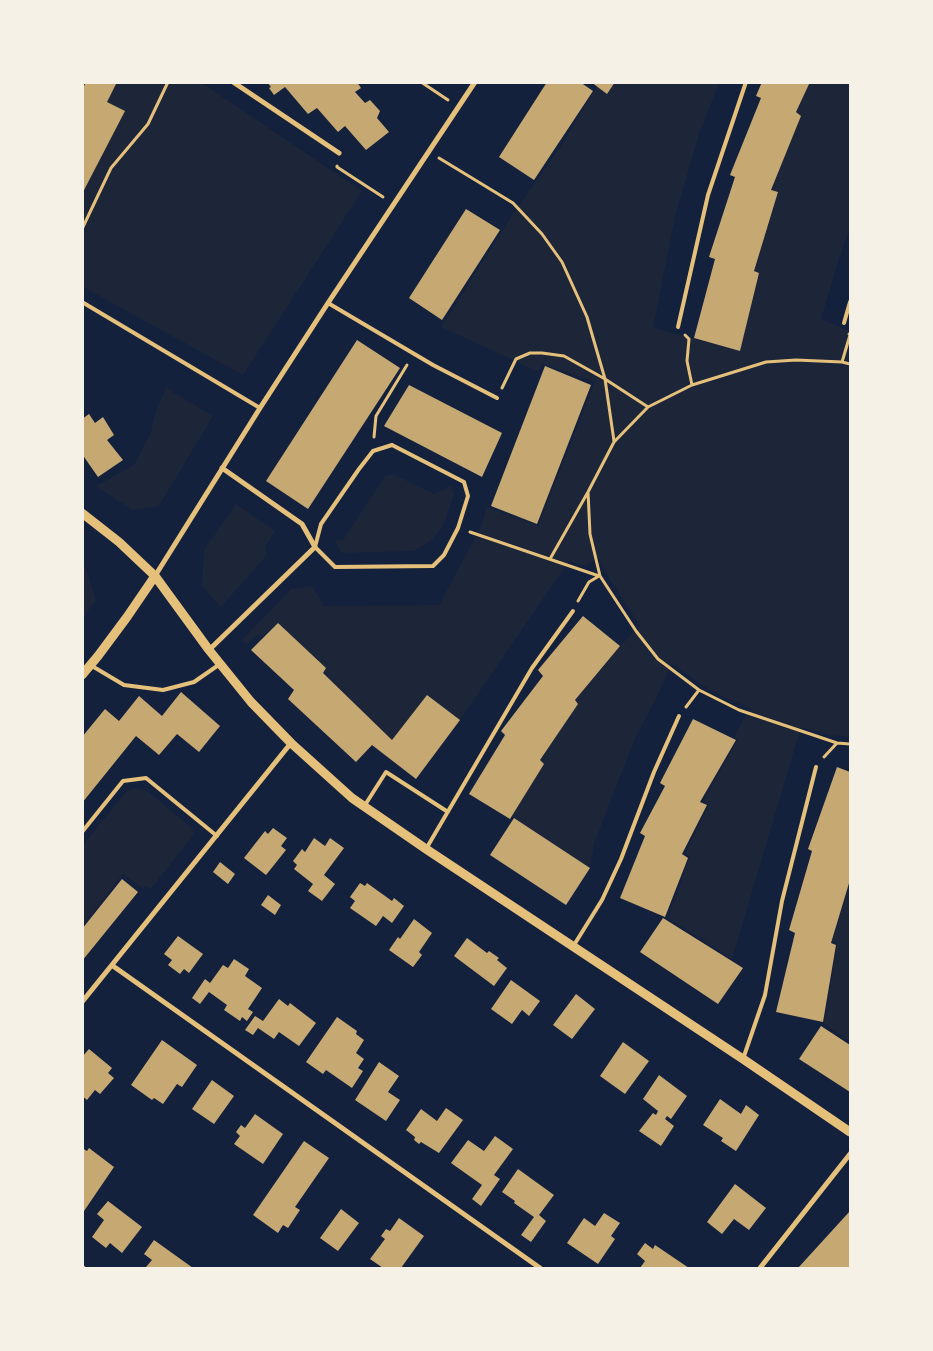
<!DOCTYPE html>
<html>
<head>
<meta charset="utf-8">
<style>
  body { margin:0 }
  #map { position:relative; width:933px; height:1351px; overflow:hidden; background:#14213d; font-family:"Exo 2",sans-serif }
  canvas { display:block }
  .frame { position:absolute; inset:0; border:84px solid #f6f1e7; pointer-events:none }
</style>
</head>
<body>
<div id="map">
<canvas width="933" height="1351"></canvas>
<div class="frame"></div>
</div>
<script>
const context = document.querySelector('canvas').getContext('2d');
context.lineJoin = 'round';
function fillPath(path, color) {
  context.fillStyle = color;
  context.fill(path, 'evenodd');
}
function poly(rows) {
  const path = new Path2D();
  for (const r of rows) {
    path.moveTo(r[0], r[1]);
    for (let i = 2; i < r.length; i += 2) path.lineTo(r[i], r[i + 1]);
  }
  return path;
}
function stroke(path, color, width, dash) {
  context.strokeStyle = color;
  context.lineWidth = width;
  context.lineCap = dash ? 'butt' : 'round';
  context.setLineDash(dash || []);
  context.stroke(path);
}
fillPath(poly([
  [83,83,202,83,362,191,243,375,83,287],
  [599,83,719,83,699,134,675,217,653,328,740,351,759,273,754,271,778,193,771,190,801,116,796,112,810,83,850,83,850,228,839,259,821,319,850,331,850,737,829,735,801,727,732,959,668,918,690,856,685,854,709,804,703,801,738,739,734,737,750,708,730,700,702,685,672,663,655,701,637,734,612,797,594,844,590,868,514,818,510,819,544,764,540,760,578,704,575,700,620,646,640,626,609,578,599,558,584,566,569,561,460,720,427,695,392,740,323,673,278,623,261,637,257,635,246,644,242,640,291,589,312,586,324,606,439,605,481,527,487,507,538,526,595,382,542,364,539,372,441,327,515,211,562,144],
  [166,388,213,416,159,506,132,510,96,486,134,465,151,432,156,410],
  [393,474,434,494,451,486,454,494,443,526,432,540,414,551,341,553,335,540,343,540,385,476],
  [236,504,275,531,265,547,267,555,221,607,202,586,204,550],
  [82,564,85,566,96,600,83,618],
  [134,788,146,790,192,828,194,834,151,889,146,886,143,889,123,874,83,925,83,845,124,794],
  [850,883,850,1041,824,1024,837,943,832,942]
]), '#1d2539');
fillPath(poly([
  [86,82,117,82,107,102,125,111,82,194,82,90],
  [267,82,357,82,361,88,355,92,365,103,370,100,380,111,377,118,389,132,366,150,345,126,338,132,317,108,308,114,285,87,274,95,269,88,271,87],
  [547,82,580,82,593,91,534,180,499,157],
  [591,82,615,82,607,94],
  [762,82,810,82,796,112,801,116,771,190,778,192,754,271,759,273,740,351,694,338,715,259,709,257,735,177,730,175,761,98,756,96],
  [466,209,500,230,442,320,409,298],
  [357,340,400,368,308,509,266,481],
  [545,366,591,385,537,524,491,506],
  [409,385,502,433,482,477,384,426],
  [89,414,95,423,103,417,114,435,107,440,123,460,98,477,82,454,82,419],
  [583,616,620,646,575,700,578,704,540,760,544,764,510,819,469,794,505,735,501,731,543,676,538,670],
  [278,623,326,668,323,673,392,740,427,695,460,720,416,779,372,745,356,762,288,699,294,690,251,650],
  [181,692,220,726,199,752,177,734,159,755,136,736,82,803,82,737,105,709,119,721,139,696,162,716],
  [693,719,736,740,700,802,707,805,682,854,688,858,665,917,620,898,645,836,640,833,665,786,660,783],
  [837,767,850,772,850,880,831,943,836,945,823,1022,776,1012,795,933,789,930,812,851,808,849],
  [514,818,590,868,566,905,490,855],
  [273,828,287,838,281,846,286,850,266,875,244,858,265,831,268,834],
  [314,838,325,846,330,838,344,848,324,875,335,884,322,901,308,891,313,884,294,869,297,865,293,861,302,849,305,852],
  [220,862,235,874,228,884,213,872],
  [122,879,138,892,82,961,82,929],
  [360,883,365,886,367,883,392,901,394,898,404,906,392,923,383,916,376,926,350,908,355,901,350,897],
  [268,895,281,905,275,915,261,905],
  [663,918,743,968,718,1004,640,952],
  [414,919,432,933,419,952,422,955,413,967,389,950,398,937,400,939],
  [178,936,203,954,189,973,184,969,180,974,168,965,172,960,164,954],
  [467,938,487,953,489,951,499,958,497,960,507,968,494,986,454,956],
  [234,959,249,969,245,976,262,988,248,1009,253,1012,247,1021,242,1017,240,1021,224,1010,227,1005,209,992,200,1004,192,998,205,979,210,983,223,965,228,968],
  [511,980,540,1001,529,1016,522,1010,512,1024,491,1009],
  [576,994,595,1009,572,1039,553,1025],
  [279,999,288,1006,290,1003,316,1023,299,1046,279,1032,274,1039,258,1028,253,1035,245,1030,255,1016,263,1021],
  [337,1017,357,1031,356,1034,364,1040,356,1053,364,1059,358,1068,363,1071,352,1088,326,1070,323,1074,306,1062],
  [821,1026,850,1045,850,1092,799,1059],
  [162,1040,197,1065,182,1087,177,1084,163,1104,154,1098,152,1100,131,1085],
  [623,1042,649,1061,625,1094,600,1076],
  [89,1049,112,1068,108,1073,114,1078,100,1094,95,1090,87,1100,82,1096,82,1057],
  [379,1062,399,1076,388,1092,400,1100,386,1121,355,1100],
  [659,1075,687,1096,671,1119,667,1116,665,1119,674,1126,661,1146,639,1131,653,1113,656,1115,658,1111,643,1099],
  [212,1080,234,1096,214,1124,192,1109],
  [720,1099,741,1114,746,1105,759,1115,736,1151,721,1141,723,1138,703,1125],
  [446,1108,463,1120,439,1153,421,1142,419,1144,414,1140,415,1137,406,1130,421,1109,437,1121],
  [255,1114,283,1134,263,1164,234,1144,240,1136,236,1132,241,1125,245,1128],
  [495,1136,513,1149,494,1175,500,1179,481,1206,472,1199,482,1185,451,1163,468,1140,484,1151],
  [304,1141,329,1158,295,1207,300,1210,288,1228,283,1225,278,1233,253,1215],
  [82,1148,87,1151,89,1148,114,1167,82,1214],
  [518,1169,554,1195,539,1215,546,1221,531,1242,521,1235,534,1217,514,1203,515,1201,502,1192],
  [735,1184,766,1208,749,1230,734,1219,722,1234,707,1222],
  [108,1201,142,1227,122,1253,110,1243,106,1248,92,1237,104,1220,97,1214],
  [341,1209,359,1223,338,1251,320,1238],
  [850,1211,850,1268,798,1268],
  [604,1213,620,1223,611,1236,615,1239,598,1264,567,1243,584,1218,595,1226],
  [399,1218,424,1236,401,1268,383,1268,370,1259,385,1239,381,1236,386,1229,390,1231],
  [154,1240,193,1268,148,1268,146,1267,152,1260,144,1254],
  [645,1243,653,1249,655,1245,689,1268,640,1268,645,1261,637,1254]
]), '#c6a872');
stroke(poly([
  [421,82,448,100],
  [439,158,513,203,542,234,562,262,587,317,605,379,614,441],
  [337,166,337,167,383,197],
  [82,229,111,168,148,124,168,82],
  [685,335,689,339,687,361,692,385],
  [842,362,850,335,849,334],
  [502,388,516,359,530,353,542,353,564,356,605,379,648,407],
  [374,437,376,416,407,365],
  [588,492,590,534,600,576,636,631,658,659,699,690,739,710,837,743,850,744],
  [470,532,599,576],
  [550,559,588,492,614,442,648,407,692,385,766,362,796,360,842,362,850,364],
  [578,601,589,582,599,576],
  [686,707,699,690],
  [824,757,837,743]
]), '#e5c07b', 3);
stroke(poly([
  [82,302,260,408],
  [328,303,433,365,497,398],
  [844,323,850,302],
  [678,327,708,195,746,82],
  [392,445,464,482,468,496,458,528,444,555,433,566,335,567,315,547,321,524,359,469,373,451,392,445],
  [92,666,124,685,163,690,194,682,220,664],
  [365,805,386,772,448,812],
  [82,832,123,781,146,778,217,836],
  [426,849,532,668,573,611],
  [574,945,602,900,621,859,654,772,679,716],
  [743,1059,765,995,782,901,816,767]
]), '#e5c07b', 4);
stroke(poly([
  [233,82,339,153],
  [155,576,260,408,328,303,475,82],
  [209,650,315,547,302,524,222,468],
  [113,966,540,1268],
  [82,1002,291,743],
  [82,1268,83,1268],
  [760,1268,850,1154]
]), '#e5c07b', 5);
stroke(poly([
  [82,513,119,542,155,576,209,650,251,702,291,743,352,798,426,849,743,1059,850,1132],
  [82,675,98,656,127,617,155,576]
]), '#e5c07b', 9);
</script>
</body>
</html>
